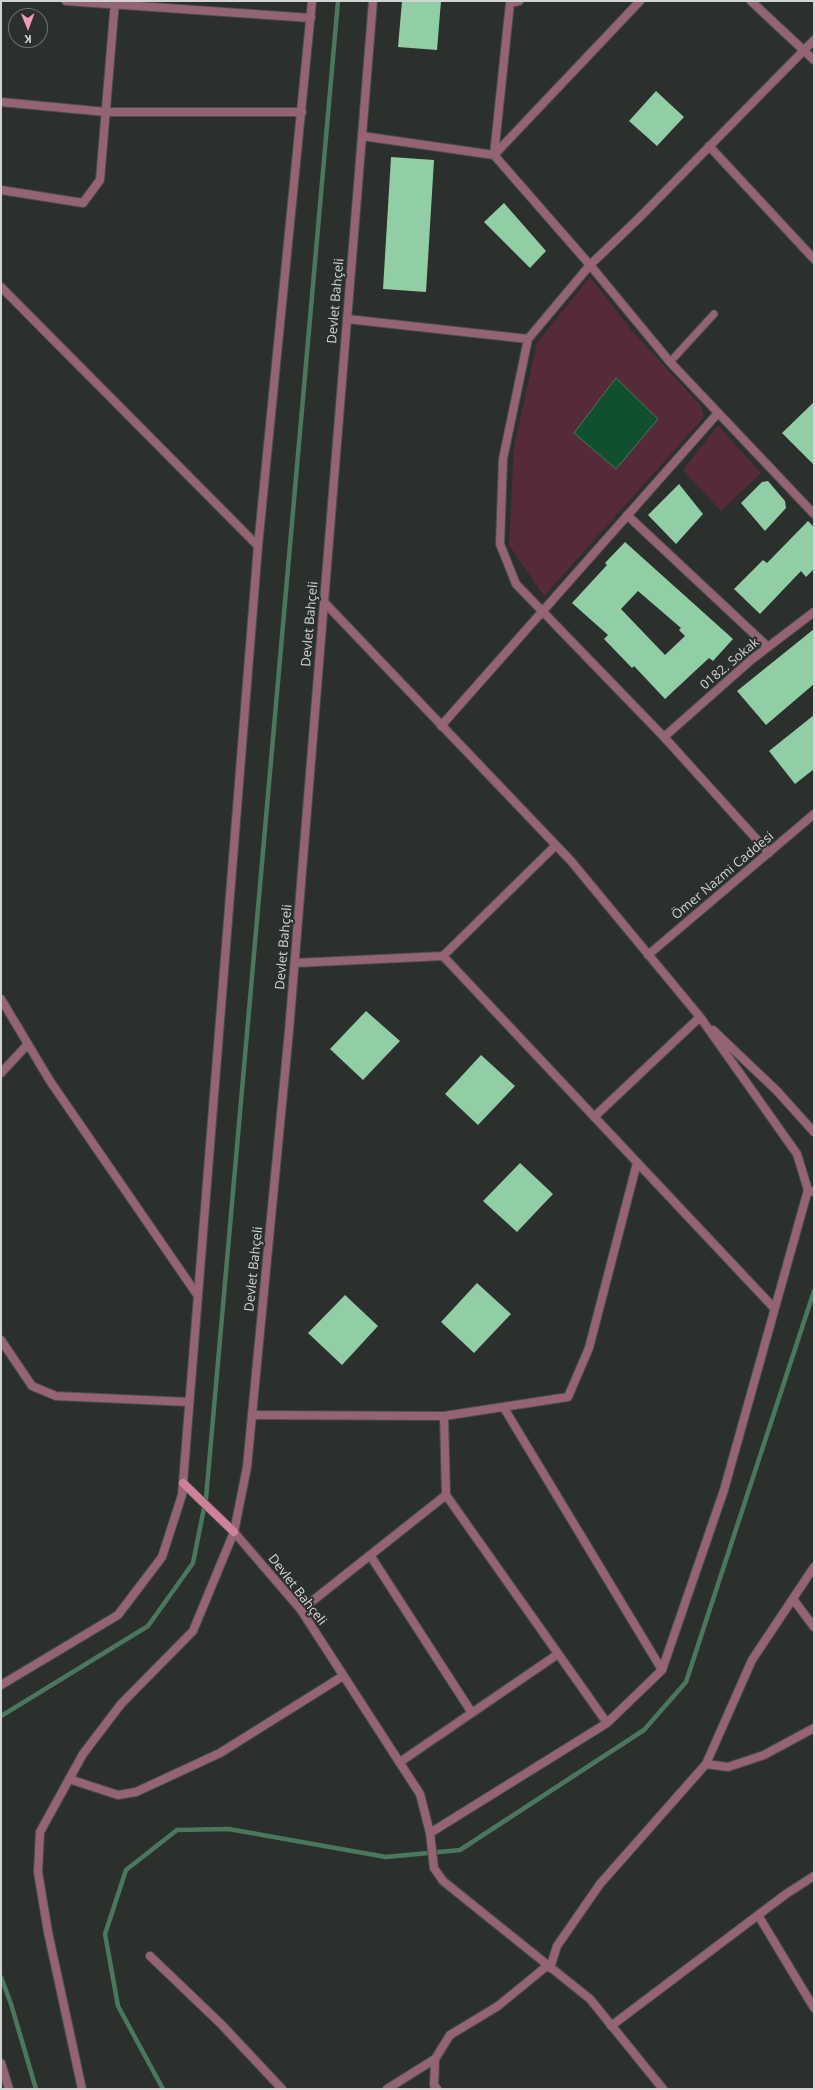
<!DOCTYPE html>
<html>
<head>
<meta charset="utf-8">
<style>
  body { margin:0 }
  #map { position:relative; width:815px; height:2090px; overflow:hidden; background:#2b302c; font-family:"Open Sans",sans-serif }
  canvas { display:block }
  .frame { position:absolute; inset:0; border:2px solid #d1d4d2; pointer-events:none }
  .north { position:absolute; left:8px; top:8px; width:40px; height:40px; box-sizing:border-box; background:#2b302c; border:1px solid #6d726e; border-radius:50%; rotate:179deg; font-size:11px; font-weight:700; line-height:16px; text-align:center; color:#d1d4d2 }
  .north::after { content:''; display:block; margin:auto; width:14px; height:18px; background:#f09ab5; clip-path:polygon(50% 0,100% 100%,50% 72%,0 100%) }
</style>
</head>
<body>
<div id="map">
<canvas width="815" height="2090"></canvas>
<div class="frame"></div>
<div class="north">K</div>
</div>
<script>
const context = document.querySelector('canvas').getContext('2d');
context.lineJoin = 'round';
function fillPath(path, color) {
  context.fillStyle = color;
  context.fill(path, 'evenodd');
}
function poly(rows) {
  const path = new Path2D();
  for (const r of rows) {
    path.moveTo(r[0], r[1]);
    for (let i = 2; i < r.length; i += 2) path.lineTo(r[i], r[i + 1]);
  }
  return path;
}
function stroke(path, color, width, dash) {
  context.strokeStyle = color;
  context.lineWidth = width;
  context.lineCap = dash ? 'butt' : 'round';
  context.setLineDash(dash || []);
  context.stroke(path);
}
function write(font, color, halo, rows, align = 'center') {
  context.font = font + ' "Open Sans",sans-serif';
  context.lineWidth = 4;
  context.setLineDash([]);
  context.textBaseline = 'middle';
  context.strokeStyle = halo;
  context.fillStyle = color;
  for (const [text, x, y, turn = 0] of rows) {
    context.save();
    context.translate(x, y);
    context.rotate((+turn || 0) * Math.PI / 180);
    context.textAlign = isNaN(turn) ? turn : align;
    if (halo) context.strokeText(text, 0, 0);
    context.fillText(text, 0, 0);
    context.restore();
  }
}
fillPath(poly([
  [590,277,632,331,701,406,704,417,544,596,509,545,514,447,537,343],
  [718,425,761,473,721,511,683,470]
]), '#572a39');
const water = poly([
  [616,378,658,419,616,469,574,433,616,378]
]);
fillPath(water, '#10502e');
stroke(water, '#4a785f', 1);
stroke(poly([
  [1,1716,148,1626,193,1563,206,1498,338,1],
  [1,1977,11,2004,36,2089],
  [163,2089,118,2006,105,1934,126,1870,177,1830,229,1829,386,1857,460,1850,644,1730,686,1682,814,1291]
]), '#4a785f', 4.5);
fillPath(poly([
  [402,1,441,1,437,50,398,47],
  [656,91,684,117,657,146,629,121],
  [391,157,434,160,426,292,383,289],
  [504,203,546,251,530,268,484,222],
  [814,402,814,465,782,433],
  [768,481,785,501,786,508,765,531,741,503,762,482],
  [679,484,703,514,676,544,648,515],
  [808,521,814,527,814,569,806,577,801,571,760,614,734,589,763,560,767,563],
  [625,542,733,639,713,661,709,658,665,699,634,666,632,668,604,639,608,635,572,603,607,565,605,563],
  [638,591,681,628,679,630,685,636,665,655,621,609],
  [814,629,814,684,766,725,737,691],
  [814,715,814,769,795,784,769,751],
  [366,1011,400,1041,363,1080,330,1049],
  [481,1055,515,1086,478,1125,445,1094],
  [520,1163,553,1194,517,1232,483,1201],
  [477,1283,511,1314,474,1353,441,1322],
  [345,1295,378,1326,342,1365,308,1333]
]), '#91cea5');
const service = poly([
  [670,362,714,314]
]);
const minor = poly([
  [66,1,311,18],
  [751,1,814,60],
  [1,102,106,112,302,112],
  [362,136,494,155,590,265,670,362,814,514],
  [709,146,814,259],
  [494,155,640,1],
  [494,155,510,3,519,1],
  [1,190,83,203,100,180,115,1],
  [1,287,258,546],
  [347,319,528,339],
  [627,515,768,647],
  [324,602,571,861,700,1017,797,1154,808,1190,814,1192],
  [441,726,718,413],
  [664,737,751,660,814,612],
  [769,853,664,737,516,584,500,544,503,459,528,339,590,265,639,218,814,40],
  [648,955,814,814],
  [443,956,774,1308],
  [295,963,443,956,556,845],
  [1,999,50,1081,198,1296],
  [713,1030,777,1091,814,1132],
  [1,1073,28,1044],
  [594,1117,700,1017,703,1021],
  [1,1340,32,1386,56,1396,189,1402],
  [504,1408,662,1670],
  [252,1415,444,1416,568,1397,589,1348,637,1163],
  [444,1416,446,1495,607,1723],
  [370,1555,472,1713],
  [793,1599,814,1627],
  [301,1610,446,1495],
  [400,1762,558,1654],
  [706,1764,728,1767,764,1755,814,1728],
  [69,1779,118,1795,136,1792,220,1753,343,1676],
  [430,1833,607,1723,662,1670,724,1490,808,1190],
  [758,1915,814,2008],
  [150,1956,221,2024,282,2089],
  [550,1968,557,1946,600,1884,706,1764,752,1660,814,1567],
  [611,2026,786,1894,814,1876],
  [387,2089,435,2059],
  [437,2089,434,2085,435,2059,450,2035,498,2006,548,1965]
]);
const tertiary = poly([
  [373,1,289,1031,247,1467,234,1532,301,1610,420,1794,430,1833,434,1868,443,1881,590,1999,663,2089],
  [1,1685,118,1615,162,1557,182,1495,258,546,312,1],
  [1,2063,9,2089],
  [82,2089,48,1932,38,1872,40,1832,83,1754,121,1704,193,1631,234,1532]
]);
const secondary = poly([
  [183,1483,234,1532]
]);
stroke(service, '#494e4a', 9);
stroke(minor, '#494e4a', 10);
stroke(tertiary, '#494e4a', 10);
stroke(secondary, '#494e4a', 10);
stroke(service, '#946473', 7);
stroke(minor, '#946473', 8);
stroke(tertiary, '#946473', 8);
stroke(secondary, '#ce8199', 8);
write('13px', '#d1d4d2', '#2b302c', [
  ["Devlet Bahçeli",336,301,-85],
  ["Devlet Bahçeli",310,624,-85],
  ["0182. Sokak",730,664,-40],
  ["Ömer Nazmi Caddesi",723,876,-40],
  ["Devlet Bahçeli",284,947,-85],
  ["Devlet Bahçeli",254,1269,-84],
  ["Devlet Bahçeli",297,1590,52]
]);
</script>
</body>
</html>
